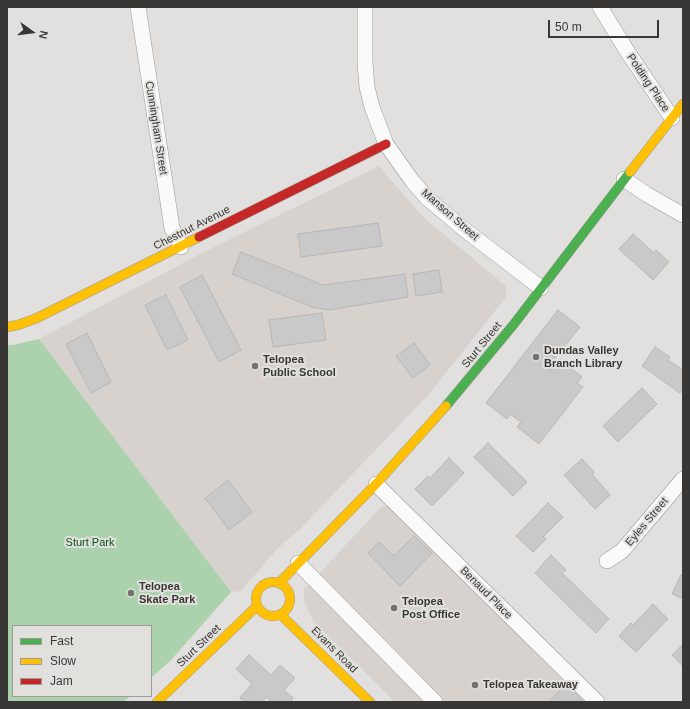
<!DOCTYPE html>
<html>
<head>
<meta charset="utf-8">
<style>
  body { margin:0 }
  #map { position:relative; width:690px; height:709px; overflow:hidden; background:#e1e0de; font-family:Arial,sans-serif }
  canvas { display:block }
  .frame { position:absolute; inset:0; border:8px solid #383736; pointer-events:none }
  .legend { position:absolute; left:12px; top:625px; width:140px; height:72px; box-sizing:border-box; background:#e2e0dd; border:1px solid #9e9c9a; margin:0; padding:5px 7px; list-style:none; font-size:12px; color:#383736 }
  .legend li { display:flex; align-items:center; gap:8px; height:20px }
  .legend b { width:20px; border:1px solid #9e9c9a }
  .north { position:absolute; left:12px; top:12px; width:40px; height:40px; -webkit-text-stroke:3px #e2e0dd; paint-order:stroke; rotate:104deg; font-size:11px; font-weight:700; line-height:16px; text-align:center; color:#383736 }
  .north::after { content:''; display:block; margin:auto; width:14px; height:18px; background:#383736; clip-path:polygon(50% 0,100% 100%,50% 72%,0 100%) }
  .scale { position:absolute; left:548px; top:20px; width:111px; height:18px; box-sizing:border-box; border:2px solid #383736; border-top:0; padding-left:5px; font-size:12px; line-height:14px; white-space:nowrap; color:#383736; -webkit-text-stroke:3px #e2e0dd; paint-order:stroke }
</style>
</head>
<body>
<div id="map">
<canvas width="690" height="709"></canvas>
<div class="frame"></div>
<ul class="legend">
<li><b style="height:5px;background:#4caf50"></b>Fast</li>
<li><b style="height:5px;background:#ffc107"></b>Slow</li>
<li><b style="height:5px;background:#c62828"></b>Jam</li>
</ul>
<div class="north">N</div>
<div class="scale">50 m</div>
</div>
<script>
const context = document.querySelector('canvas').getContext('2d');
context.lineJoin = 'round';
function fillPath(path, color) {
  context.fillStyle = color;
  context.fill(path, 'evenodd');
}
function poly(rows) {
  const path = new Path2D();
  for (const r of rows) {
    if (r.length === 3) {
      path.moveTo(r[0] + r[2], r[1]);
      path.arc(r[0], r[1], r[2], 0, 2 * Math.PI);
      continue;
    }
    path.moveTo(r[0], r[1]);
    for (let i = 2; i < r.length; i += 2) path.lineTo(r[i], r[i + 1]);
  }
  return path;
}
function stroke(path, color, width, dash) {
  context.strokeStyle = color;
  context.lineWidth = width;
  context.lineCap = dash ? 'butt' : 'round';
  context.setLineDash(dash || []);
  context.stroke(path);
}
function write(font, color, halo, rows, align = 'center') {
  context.font = font + ' Arial,sans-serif';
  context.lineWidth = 4;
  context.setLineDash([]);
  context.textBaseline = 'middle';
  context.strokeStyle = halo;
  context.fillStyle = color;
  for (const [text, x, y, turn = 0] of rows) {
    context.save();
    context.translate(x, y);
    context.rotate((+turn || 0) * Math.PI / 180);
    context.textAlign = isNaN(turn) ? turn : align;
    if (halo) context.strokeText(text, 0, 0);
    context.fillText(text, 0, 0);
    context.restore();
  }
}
fillPath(poly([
  [379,166,422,216,506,286,506,297,430,393,301,528,278,548,241,591,231,592,39,339,202,253],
  [388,505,444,561,584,702,395,702,313,621,304,601,304,590,380,508]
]), '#d7d2cd');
fillPath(poly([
  [39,339,231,592,171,660,151,678,151,626,13,626,13,696,131,696,123,702,7,702,7,345,13,345]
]), '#acd1ad');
const building = poly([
  [378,223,382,246,301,257,298,234,378,223],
  [633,234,654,253,656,250,669,262,653,280,619,249,633,234],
  [241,252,323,285,405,274,408,297,329,310,312,307,232,274,241,252],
  [439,270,442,292,416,296,413,274,439,270],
  [202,275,241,350,219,362,180,287,202,275],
  [166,295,188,340,167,350,145,305,166,295],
  [558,310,580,327,548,367,550,370,559,359,582,377,577,383,583,387,539,444,517,427,521,422,510,414,507,419,486,403,558,310],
  [322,313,326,340,273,347,269,320,322,313],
  [87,333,111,382,91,393,66,344,87,333],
  [414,343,430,365,413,378,396,356,414,343],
  [655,347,670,357,668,360,683,370,683,388,680,393,642,366,655,347],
  [642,388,657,404,618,442,603,426,642,388],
  [488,443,527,482,513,496,474,457,488,443],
  [449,458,464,473,432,506,415,489,428,476,430,478,449,458],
  [582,459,594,472,592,474,610,495,595,509,564,475,582,459],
  [228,480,252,512,229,530,205,498,228,480],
  [548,503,563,517,543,537,546,539,533,552,516,536,548,503],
  [414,536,432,553,400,586,368,553,379,542,394,556,414,536],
  [551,555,566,570,562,573,609,619,596,633,535,573,551,555],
  [681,575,683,576,683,599,672,594,681,575],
  [653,604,668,619,636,652,619,636,631,623,633,625,653,604],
  [683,644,683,666,672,655,683,644],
  [249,655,271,675,280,665,295,678,284,690,293,698,290,702,272,702,266,697,262,702,244,702,240,698,252,684,236,669,249,655],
  [566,684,584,702,548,702,566,684]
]);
fillPath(building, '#cac9c9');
stroke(building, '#b8b7b8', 1);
const street = poly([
  [138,7,172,228,181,247],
  [365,7,365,63,367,87,372,107,386,144,413,182,427,198,465,230,541,288],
  [600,7,627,51,672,118],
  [624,179,646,194,683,215],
  [376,484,597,702],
  [607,561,622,551,683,479],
  [298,563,435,702]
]);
const fast = poly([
  [446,406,514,324,630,172]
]);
const slow = poly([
  [630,172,683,104],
  [7,327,18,325,37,318,199,237],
  [273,599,17],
  [279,583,376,484,446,406],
  [281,615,370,702],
  [157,702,257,606]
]);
const jam = poly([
  [199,237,386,144]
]);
stroke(street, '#9a9898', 16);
stroke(fast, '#9a9898', 10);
stroke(slow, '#9a9898', 10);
stroke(jam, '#9a9898', 10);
stroke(street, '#fafafa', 15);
stroke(fast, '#4caf50', 9);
stroke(slow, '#ffc107', 9);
stroke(jam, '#c62828', 9);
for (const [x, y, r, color] of [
  [536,357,4,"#737271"],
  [255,366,4,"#737271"],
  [131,593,4,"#737271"],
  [394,608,4,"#737271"],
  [475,685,4,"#737271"]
]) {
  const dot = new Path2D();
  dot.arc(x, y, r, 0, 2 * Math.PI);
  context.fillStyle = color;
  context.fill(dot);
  stroke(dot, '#e2e0dd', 1.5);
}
write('11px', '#383736', '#e2e0dd', [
  ["Polding Place",648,83,56],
  ["Cunningham Street",156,128,81],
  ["Manson Street",450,215,41],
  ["Chestnut Avenue",192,228,-27],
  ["Sturt Street",482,345,-51],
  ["Eyles Street",647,522,-50],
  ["Benaud Place",486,593,45],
  ["Sturt Street",199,646,-44],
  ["Evans Road",334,650,45]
]);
write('bold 11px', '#383736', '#e2e0dd', [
  ["Dundas Valley",544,351],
  ["Branch Library",544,364],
  ["Telopea",263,360],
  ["Public School",263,373],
  ["Telopea",139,587],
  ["Skate Park",139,600],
  ["Telopea",402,602],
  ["Post Office",402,615],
  ["Telopea Takeaway",483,685]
], 'left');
write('11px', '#005314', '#e2e0dd', [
  ["Sturt Park",90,543]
]);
</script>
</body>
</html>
